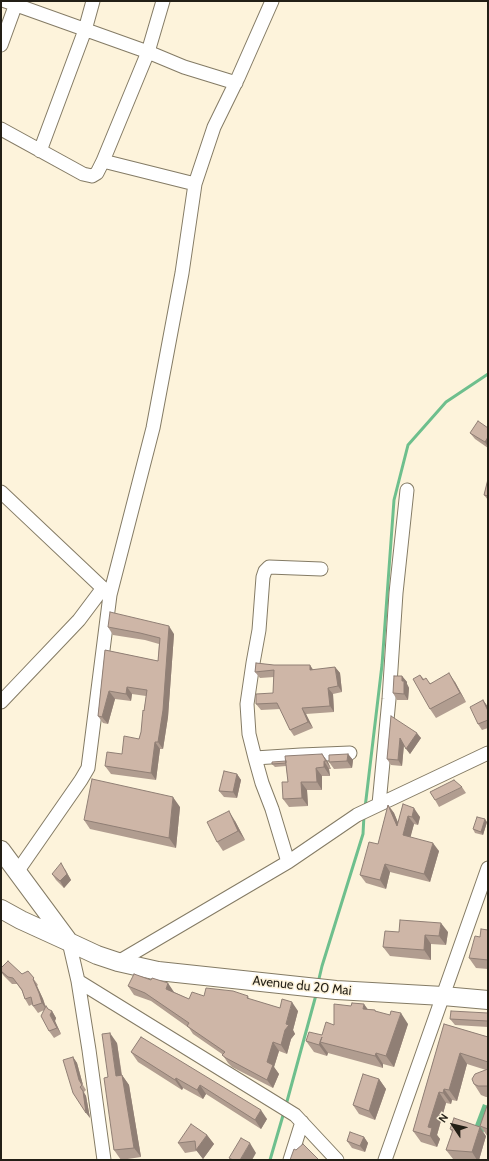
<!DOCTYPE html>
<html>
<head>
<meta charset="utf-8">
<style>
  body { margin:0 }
  #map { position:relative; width:489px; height:1161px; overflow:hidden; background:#fdf3db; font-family:Cabin,sans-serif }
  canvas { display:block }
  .frame { position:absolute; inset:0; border:2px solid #231f16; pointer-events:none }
  .north { position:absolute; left:433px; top:1105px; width:40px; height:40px; -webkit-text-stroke:3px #fdf3db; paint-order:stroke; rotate:305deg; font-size:11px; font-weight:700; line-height:16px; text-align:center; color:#231f16 }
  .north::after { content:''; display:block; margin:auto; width:14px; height:18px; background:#231f16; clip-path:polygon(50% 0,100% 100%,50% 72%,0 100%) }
</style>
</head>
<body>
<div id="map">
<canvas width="489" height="1161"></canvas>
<div class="frame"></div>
<div class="north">N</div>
</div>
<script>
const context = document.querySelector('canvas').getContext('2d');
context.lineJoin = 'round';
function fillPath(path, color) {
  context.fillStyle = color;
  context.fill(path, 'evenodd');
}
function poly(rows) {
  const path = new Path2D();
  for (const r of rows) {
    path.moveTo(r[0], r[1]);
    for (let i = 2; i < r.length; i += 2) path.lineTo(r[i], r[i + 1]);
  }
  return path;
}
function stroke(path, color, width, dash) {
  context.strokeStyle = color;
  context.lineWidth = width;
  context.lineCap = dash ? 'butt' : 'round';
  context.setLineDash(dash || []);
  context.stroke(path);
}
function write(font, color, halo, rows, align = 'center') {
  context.font = font + ' Cabin,sans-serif';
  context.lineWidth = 3;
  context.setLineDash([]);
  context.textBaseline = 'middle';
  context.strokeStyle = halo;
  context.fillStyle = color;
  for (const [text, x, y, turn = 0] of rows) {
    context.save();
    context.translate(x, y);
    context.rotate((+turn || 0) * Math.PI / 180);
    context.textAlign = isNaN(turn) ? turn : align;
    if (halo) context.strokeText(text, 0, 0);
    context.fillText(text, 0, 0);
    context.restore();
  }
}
fillPath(poly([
  [483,1104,488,1106,484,1132,474,1128]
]), '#6ebf8d');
stroke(poly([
  [365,808,382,665,394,500,408,445,446,402,488,374],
  [318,983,322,966,363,834,364,815],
  [286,1105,316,995],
  [270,1160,284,1112]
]), '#6ebf8d', 3);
const street = poly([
  [5,1,148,52,184,67,236,83],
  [1,45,17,1],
  [1,129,83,174,92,176,97,173,103,161,148,52,163,1],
  [40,151,85,30,93,1],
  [103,161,195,184],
  [1,492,109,594],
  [1,702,79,620,103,588],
  [255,758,301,755,350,753],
  [379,804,389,699,396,593,407,490],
  [288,862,272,809,262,783,255,758,249,734,247,704,253,663,259,630,263,577,265,571,269,567,321,569],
  [17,872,81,780,88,768,110,595,153,428,182,273,195,184,214,127,238,78,272,1],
  [69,942,78,981,89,1050,104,1160],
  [118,962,288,862,357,815,488,753],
  [78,981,295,1115,337,1160],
  [290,1160,302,1122],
  [385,1160,488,868]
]);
const secondary = poly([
  [1,850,69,942,97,955,118,962,158,971,336,990,443,996,488,1000],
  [1,909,21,920,67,941]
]);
stroke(street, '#847b65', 15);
stroke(secondary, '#847b65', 20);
stroke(street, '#fff', 13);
stroke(secondary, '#fff', 18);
fillPath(poly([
  [488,428,488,448,475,439,470,433],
  [488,479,488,500,484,495],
  [108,627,174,634,168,717,163,749,160,749,156,780,111,774,105,766,122,754,139,739,141,732,146,696,132,694,131,701,115,699,108,724,103,723,98,716,105,650,158,661,159,644,145,640,113,635],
  [256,663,314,670,335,667,340,673,342,692,333,694,334,712,306,714,313,728,294,736,290,730,280,709,261,710,256,704,273,693,274,677,260,678,255,672],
  [420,675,424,679,430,683,455,682,466,702,436,718,430,709],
  [402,676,407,682,407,684,409,688,408,700,397,700,393,693],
  [483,700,488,707,488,728,482,730,478,724],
  [391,716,421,738,410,754,404,745,402,766,391,765,387,759],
  [322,754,328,762,331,769,329,769,330,776,322,776,322,790,307,790,308,806,289,807,283,799,288,782,286,766,275,767,272,764],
  [348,754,353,760,352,768,334,769,329,762],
  [237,774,241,780,237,798,224,797,219,791],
  [462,787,466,793,439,807,435,800],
  [403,804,420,817,418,825,414,824,410,837,439,851,430,882,390,872,386,889,366,883,360,875,378,844,388,805,394,813,398,823],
  [180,807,176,848,90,829,84,820],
  [235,821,245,840,223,851,217,842],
  [487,822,483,835,475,833,473,829],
  [65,869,71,880,64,888,56,880,52,874],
  [488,930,488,969,476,968,469,958,480,937],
  [399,932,448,932,446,945,431,944,431,960,390,956,383,947],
  [1,968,22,974,28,971,38,985,37,986,43,999,46,1007,49,1010,52,1011,56,1018,55,1021,61,1034,54,1038,49,1031,44,1010,38,1013,33,1006,33,1004,29,1006,25,999,22,991,17,984,12,984,4,976,1,972],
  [128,986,174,992,189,999,204,996,248,996,249,999,280,1008,298,1011,293,1030,295,1034,291,1039,287,1054,279,1051,274,1067,279,1074,273,1088,232,1067,228,1063,222,1054,193,1034,189,1028,151,1001,134,995],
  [368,1009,375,1010,376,1012,408,1024,394,1067,383,1064,383,1068,328,1053,327,1056,314,1052,306,1041,322,1035],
  [488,1013,488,1027,455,1025,450,1019],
  [444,1024,488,1037,488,1097,486,1097,481,1095,474,1084,486,1070,467,1064,457,1101,452,1100,451,1104,446,1103,437,1135,440,1139,437,1147,421,1142,413,1131],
  [141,1037,267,1119,261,1129,206,1094,203,1099,183,1088,182,1090,138,1062,131,1052],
  [117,1043,122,1075,129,1085,141,1157,121,1160,114,1150,108,1077],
  [73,1057,77,1063,83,1085,86,1090,84,1092,86,1096,90,1118,73,1093],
  [379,1079,386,1089,375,1120,359,1114,353,1105],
  [488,1103,488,1137,480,1126],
  [450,1129,486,1136,479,1160,463,1160,453,1159,446,1150,452,1132],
  [207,1135,214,1144,203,1159,197,1151,185,1153,178,1143],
  [364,1137,368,1143,365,1152,352,1148,347,1141]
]), '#b19d90');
fillPath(poly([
  [488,437,488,447,485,442],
  [169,626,174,634,168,717,163,749,158,742],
  [310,665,314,671,310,670],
  [335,667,340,673,342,692,338,686],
  [449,673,455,682,466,702,460,693],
  [402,676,407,682,407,684,409,688,408,700,404,694,402,681],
  [127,687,132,694,131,701,126,694],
  [328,688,333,694,334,712,330,706],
  [109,691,115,699,108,724,102,717],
  [483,700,488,707,488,711],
  [302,708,306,714,313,728,308,722],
  [417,733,421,738,410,754,406,749],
  [400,738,404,744,402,766,398,760],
  [155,742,160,749,156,780,151,773],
  [322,754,328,762,331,769,326,761],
  [348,754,353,760,352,768,347,761],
  [324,761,329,769,330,776,324,767],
  [316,768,322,776,322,790,317,782],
  [237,774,241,780,237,798,233,792],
  [301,782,307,790,308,806,302,798],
  [173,797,180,807,176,848,169,838],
  [388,805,394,813,403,834,397,826],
  [414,808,420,817,418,825,412,817],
  [229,811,235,821,245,840,238,831],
  [408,816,414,824,409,843,403,835],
  [485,819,487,822,483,835,481,832],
  [433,843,439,851,430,882,424,874],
  [61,863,71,880,64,888,60,881],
  [385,864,390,872,386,889,380,880],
  [441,923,448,932,446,945,439,936],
  [425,935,431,944,431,960,424,950],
  [33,979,37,986,43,999,46,1009,42,1003],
  [168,983,174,992,173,998,166,989],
  [292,1002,298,1011,293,1030,295,1034,291,1039,287,1054,281,1045],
  [364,1004,372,1015,363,1009],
  [46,1006,51,1013,52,1011,56,1018,55,1021,61,1034,57,1028],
  [401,1013,408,1024,394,1067,386,1056],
  [110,1033,117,1043,123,1086,116,1076],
  [273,1042,279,1051,274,1067,279,1074,273,1088,267,1080,267,1062],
  [320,1042,328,1053,327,1056,319,1045],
  [376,1053,383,1064,383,1068,375,1056],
  [460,1053,467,1064,457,1101,449,1090],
  [73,1057,77,1063,83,1085,79,1080],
  [122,1075,129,1085,141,1157,134,1148],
  [176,1078,183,1088,182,1090,175,1080],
  [379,1079,386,1089,375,1120,369,1111],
  [200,1085,206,1094,203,1099,197,1090],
  [80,1087,86,1096,90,1118,86,1113],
  [444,1089,452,1100,451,1104,443,1093],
  [439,1092,446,1103,437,1135,440,1139,437,1147,430,1136,428,1127],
  [261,1110,267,1119,261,1129,255,1120],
  [480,1127,486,1136,479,1160,477,1160,472,1152],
  [207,1135,214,1144,203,1159,196,1150],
  [364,1137,368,1143,365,1152,360,1146],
  [250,1143,256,1153,252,1160,240,1160]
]), '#907f75');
const building = poly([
  [478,421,488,428,488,437,485,442,470,433,478,421],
  [488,479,488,496,484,495,488,479],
  [110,612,169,626,163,710,158,742,155,742,151,773,105,766,107,752,122,754,124,736,139,739,141,732,143,710,144,711,147,690,127,687,126,694,109,691,102,717,98,716,105,650,158,661,160,638,140,633,108,627,110,612],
  [256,663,274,665,310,665,310,670,335,667,338,686,328,688,330,706,302,708,308,722,290,730,277,703,256,704,256,694,273,693,274,670,255,672,256,663],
  [449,673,460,693,430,709,413,679,420,675,423,680,426,678,430,684,449,673],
  [394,676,402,676,402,681,404,681,404,694,393,693,394,676],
  [483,700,488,711,488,720,478,724,470,707,483,700],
  [391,716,417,733,406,749,400,738,398,760,387,759,391,716],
  [322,754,326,761,324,761,324,767,316,768,317,782,301,782,302,798,283,799,282,782,288,782,285,756,322,754],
  [348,754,347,761,329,762,329,755,348,754],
  [286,761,286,763,272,764,272,762,286,761],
  [224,771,237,774,233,792,219,791,224,771],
  [92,779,173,797,169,838,84,820,92,779],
  [454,780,462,787,435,800,430,792,454,780],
  [403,804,414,808,412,817,408,816,403,835,433,843,424,874,385,864,380,880,360,875,369,842,378,844,388,805,397,826,403,804],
  [229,811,238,831,217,842,207,822,229,811],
  [477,817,485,819,481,832,473,829,477,817],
  [61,863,67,874,60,881,52,874,61,863],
  [400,920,441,923,439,936,425,935,424,950,383,947,385,931,399,932,400,920],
  [481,929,488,930,488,960,469,958,475,936,480,937,481,929],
  [8,961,22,974,28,971,34,978,33,979,39,993,42,1003,33,1006,31,997,25,999,22,990,13,978,8,977,1,971,1,968,8,961],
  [134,974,151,980,152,978,168,983,166,989,189,999,192,992,204,996,206,988,233,991,248,996,247,998,280,1008,282,999,292,1002,286,1024,289,1025,285,1030,281,1045,273,1042,267,1062,273,1065,267,1080,226,1058,222,1055,225,1052,187,1026,189,1023,145,993,128,986,134,974],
  [352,1003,364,1004,363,1009,375,1010,375,1011,390,1015,391,1011,401,1013,386,1056,376,1053,375,1056,320,1042,322,1037,319,1045,306,1041,309,1032,322,1035,326,1022,334,1025,334,1004,351,1006,352,1003],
  [46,1006,48,1009,52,1011,50,1015,57,1028,49,1031,41,1016,46,1006],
  [451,1011,488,1013,488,1021,450,1019,451,1011],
  [444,1024,488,1037,488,1062,460,1053,449,1090,444,1089,443,1093,439,1092,428,1127,432,1128,430,1136,413,1131,444,1024],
  [110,1033,116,1076,122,1075,134,1148,114,1150,104,1078,108,1077,102,1034,110,1033],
  [141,1037,261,1110,255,1120,200,1085,197,1090,176,1078,175,1080,131,1052,141,1037],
  [73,1057,79,1080,82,1085,80,1087,83,1091,86,1113,73,1093,63,1060,73,1057],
  [488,1069,488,1086,478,1086,474,1084,472,1079,475,1074,488,1069],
  [363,1074,379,1079,369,1111,353,1105,363,1074],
  [488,1103,488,1129,480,1126,488,1103],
  [454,1118,480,1127,472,1152,446,1150,453,1130,450,1129,454,1118],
  [191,1124,207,1135,196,1150,195,1141,178,1143,191,1124],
  [350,1132,364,1137,360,1146,347,1141,350,1132],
  [241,1138,250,1143,240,1160,233,1160,229,1158,241,1138],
  [303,1144,319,1160,290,1160,294,1149,296,1150,303,1144]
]);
fillPath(building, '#ceb6a7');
stroke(building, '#907f75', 1);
write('13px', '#231f16', '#fdf3db', [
  ["Avenue du 20 Mai",302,986,6]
]);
</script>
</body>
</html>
